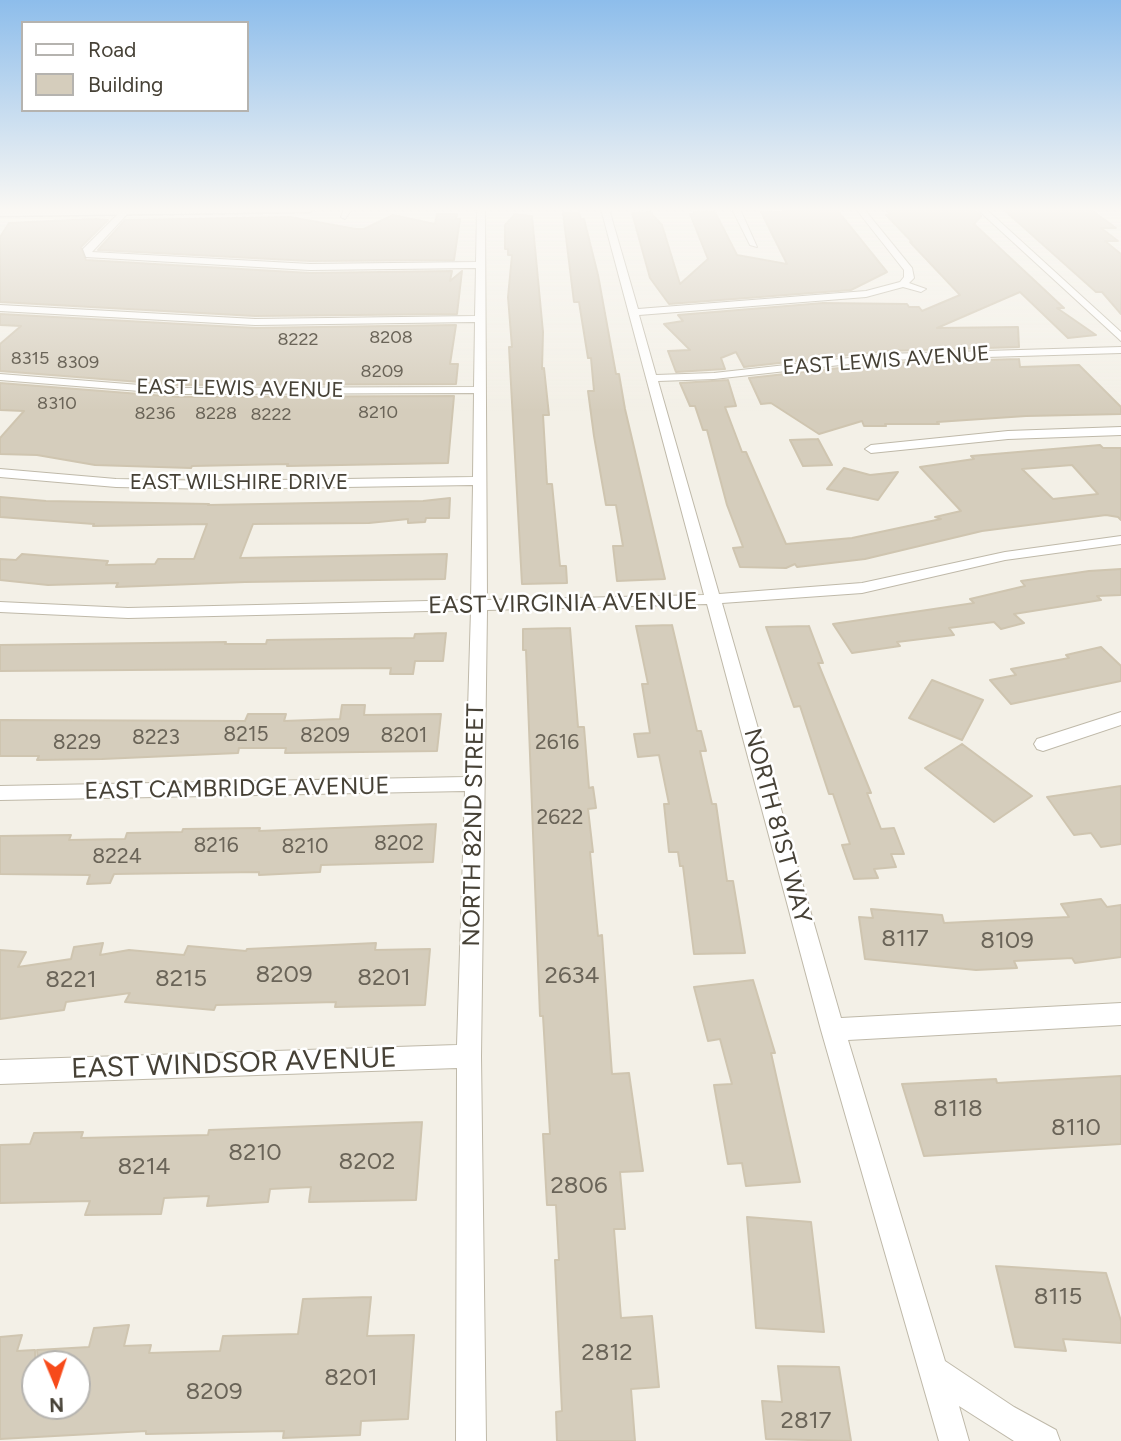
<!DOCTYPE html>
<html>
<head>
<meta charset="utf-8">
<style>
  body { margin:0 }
  #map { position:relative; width:1121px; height:1441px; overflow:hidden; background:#f3f0e7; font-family:Figtree,sans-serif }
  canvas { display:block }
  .legend { position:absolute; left:21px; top:21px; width:228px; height:91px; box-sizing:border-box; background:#fff; border:2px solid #b5b3af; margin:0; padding:9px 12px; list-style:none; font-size:21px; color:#464136 }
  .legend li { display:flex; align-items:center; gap:14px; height:35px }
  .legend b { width:35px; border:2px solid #b5b3af }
  .north { position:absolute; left:21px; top:1350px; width:70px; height:70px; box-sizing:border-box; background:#fff; border:2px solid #b5b3af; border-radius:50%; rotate:178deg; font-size:19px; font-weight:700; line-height:28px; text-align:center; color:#464136 }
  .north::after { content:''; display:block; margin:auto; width:24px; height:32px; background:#f74a1a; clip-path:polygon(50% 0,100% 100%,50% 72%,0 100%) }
</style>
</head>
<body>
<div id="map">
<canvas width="1121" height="1441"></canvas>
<ul class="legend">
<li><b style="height:9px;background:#fff"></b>Road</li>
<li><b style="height:19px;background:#d5cdbc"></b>Building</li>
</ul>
<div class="north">N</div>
</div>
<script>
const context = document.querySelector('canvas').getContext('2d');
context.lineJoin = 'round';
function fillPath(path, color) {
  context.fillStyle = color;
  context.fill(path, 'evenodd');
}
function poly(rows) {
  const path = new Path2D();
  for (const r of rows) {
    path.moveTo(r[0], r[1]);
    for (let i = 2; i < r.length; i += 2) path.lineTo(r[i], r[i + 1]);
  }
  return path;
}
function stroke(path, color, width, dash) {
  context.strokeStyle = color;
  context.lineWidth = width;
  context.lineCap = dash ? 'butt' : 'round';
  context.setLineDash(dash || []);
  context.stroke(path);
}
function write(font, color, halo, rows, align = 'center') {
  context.font = font + ' Figtree,sans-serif';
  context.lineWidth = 5;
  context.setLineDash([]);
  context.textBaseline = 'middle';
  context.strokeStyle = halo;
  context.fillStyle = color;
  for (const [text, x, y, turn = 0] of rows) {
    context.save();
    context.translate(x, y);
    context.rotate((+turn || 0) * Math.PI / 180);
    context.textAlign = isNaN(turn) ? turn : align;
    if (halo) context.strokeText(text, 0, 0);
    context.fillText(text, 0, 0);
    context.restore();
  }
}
const building = poly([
  [953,209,975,211,981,216,974,224,1064,308,1057,308,1096,335,1068,338,1020,292,937,328,1018,327,1019,347,885,351,744,367,736,352,721,358,725,369,676,372,668,351,690,350,664,324,683,321,678,315,823,303,907,304,909,307,919,307,922,311,960,295,910,242,912,242,886,215,890,215,886,210,953,209],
  [1003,209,1090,209,1116,228,1101,228,1118,241,1105,241,1121,254,1121,314,1102,292,1096,292,1003,209],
  [837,210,887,272,851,290,669,304,650,278,632,213,650,212,662,225,680,284,708,259,690,214,695,214,694,212,715,212,737,255,787,264,761,212,837,210],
  [563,213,579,213,581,219,584,219,598,275,616,374,619,374,625,409,665,579,617,581,613,546,623,546,616,505,606,505,594,436,588,391,594,391,591,358,588,358,579,302,574,302,563,213],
  [437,214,457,214,456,219,460,219,454,260,310,261,98,250,125,220,290,217,356,229,364,229,393,215,435,224,437,214],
  [515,214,532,216,543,332,542,369,544,368,549,415,543,415,547,484,552,484,560,566,566,566,567,583,522,584,510,366,509,347,512,347,508,297,512,255,508,255,508,249,505,249,505,225,515,214],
  [95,219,108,220,81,247,86,260,310,273,452,271,450,281,462,271,457,314,255,316,0,302,0,237,9,223,95,219],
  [0,314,255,328,456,325,450,364,458,364,456,384,178,385,0,371,0,344,21,326,0,325,0,314],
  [1019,359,1020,367,1079,365,1121,407,1121,414,1026,416,937,422,939,424,885,424,886,426,864,426,862,421,819,434,771,403,761,404,749,378,885,363,1019,359],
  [728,380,736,406,725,407,742,452,746,452,786,544,852,538,941,519,935,517,961,511,920,467,974,459,971,456,1100,445,1103,448,1121,448,1121,520,1118,517,1106,515,982,531,865,559,797,567,795,564,786,568,740,567,733,548,743,547,727,505,707,430,703,430,695,406,690,406,680,383,728,380],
  [1072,465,1098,494,1053,499,1022,469,1072,465],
  [0,383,178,397,454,396,448,463,287,466,288,464,192,466,191,468,95,465,37,455,0,454,0,438,24,411,0,410,0,383],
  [818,439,832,465,803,466,790,440,818,439],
  [844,468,870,475,898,472,878,500,827,489,844,468],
  [0,497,46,501,209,504,208,505,423,501,450,498,449,518,426,518,425,522,408,523,408,519,369,523,253,524,240,558,447,554,445,579,245,582,116,587,118,583,48,585,0,580,0,559,16,560,22,554,108,561,106,565,155,564,158,559,194,559,207,524,93,526,94,524,0,517,0,497],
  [1121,569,1121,595,1097,596,1101,600,1014,614,1024,623,1001,629,994,622,949,628,954,635,897,642,900,646,852,653,833,624,974,603,970,599,1025,586,1021,581,1089,571,1121,569],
  [672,625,697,731,701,731,706,751,700,751,712,804,716,804,727,881,733,881,745,953,694,954,683,866,680,866,678,852,669,852,664,804,669,804,659,755,638,757,634,734,650,733,642,684,648,684,636,626,672,625],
  [809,626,823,663,818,663,871,793,867,793,881,829,894,828,904,854,891,854,896,867,874,869,878,878,854,879,842,845,850,844,833,794,829,794,800,706,794,707,766,627,809,626],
  [570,628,578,727,584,727,589,788,593,787,596,808,588,809,593,852,590,852,598,936,602,935,612,1074,629,1073,643,1171,620,1172,625,1229,614,1229,621,1318,652,1316,659,1387,631,1389,635,1441,557,1441,556,1412,562,1411,555,1260,559,1260,556,1205,547,1205,543,1134,550,1134,543,1016,540,1016,526,650,523,650,523,629,570,628],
  [446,633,443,661,415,661,413,674,390,674,391,668,0,671,0,645,226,642,225,644,266,644,267,640,414,638,415,634,446,633],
  [1101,647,1121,666,1121,681,1011,704,990,680,1016,675,1011,669,1069,658,1066,655,1101,647],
  [932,680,983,700,962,740,909,718,932,680],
  [342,705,365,705,364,715,441,714,437,751,285,753,286,748,239,748,238,753,102,759,37,760,39,756,0,756,0,720,245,721,248,714,286,714,284,721,340,719,342,705],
  [962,744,1032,796,994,822,925,768,962,744],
  [1121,786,1121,844,1101,847,1091,833,1074,835,1047,797,1121,786],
  [436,824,433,862,321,865,320,872,259,875,259,872,114,874,110,883,87,884,90,875,0,874,0,836,71,835,69,840,125,839,127,833,182,832,183,829,260,828,259,831,436,824],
  [1101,899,1107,907,1121,905,1121,957,1075,963,1072,958,1014,961,1017,968,976,970,865,959,859,917,873,918,871,909,942,915,944,923,1069,917,1061,904,1101,899],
  [103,943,100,955,129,950,184,955,188,946,246,951,247,949,376,943,375,950,430,949,425,1005,335,1007,336,1002,216,1005,214,1010,125,1002,130,993,66,1002,64,1010,0,1019,0,950,26,952,18,967,71,959,74,947,103,943],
  [753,980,775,1053,771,1053,800,1182,746,1186,742,1163,728,1164,714,1085,732,1084,720,1039,708,1041,694,987,753,980],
  [1121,1076,1121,1144,924,1156,902,1084,996,1079,997,1083,1121,1076],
  [422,1122,416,1200,309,1202,311,1187,270,1189,268,1202,207,1206,209,1196,164,1198,161,1214,85,1215,90,1201,0,1203,0,1145,30,1144,34,1133,83,1132,81,1138,208,1135,209,1130,422,1122],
  [747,1217,811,1222,824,1332,756,1328,747,1217],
  [996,1266,1106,1273,1121,1321,1121,1343,1063,1339,1066,1351,1015,1347,996,1266],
  [371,1297,367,1336,414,1335,408,1419,361,1421,360,1435,283,1438,284,1431,146,1434,146,1431,0,1439,0,1337,22,1335,17,1351,35,1350,35,1406,77,1406,77,1364,38,1364,37,1350,89,1347,94,1328,129,1325,124,1346,151,1345,149,1353,220,1351,223,1336,298,1334,303,1299,371,1297],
  [778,1366,839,1367,851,1441,766,1439,762,1401,782,1402,778,1366]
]);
fillPath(building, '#d5cdbc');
stroke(building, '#cfc5b0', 2);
const minor = poly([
  [123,209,130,211,92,252,310,264,476,262,477,209,485,209,487,600,704,595,601,209,609,209,638,309,866,291,900,282,904,277,904,270,856,209,864,209,912,268,914,278,909,283,926,289,921,292,903,287,866,297,639,315,656,375,714,373,885,354,1121,347,1121,353,885,360,714,379,658,381,719,594,862,583,1005,552,1121,536,1121,544,1005,560,862,593,722,603,841,1018,1121,1003,1121,1025,848,1040,945,1361,1014,1407,1056,1430,1060,1441,1014,1441,959,1406,969,1441,939,1441,821,1030,707,604,487,610,481,1056,486,1441,456,1441,457,1068,0,1084,0,1060,457,1045,465,791,0,800,0,786,466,777,471,610,128,618,0,612,0,602,128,608,471,600,473,485,216,489,116,487,0,477,0,469,116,479,216,481,473,477,474,393,178,394,0,380,0,374,178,388,474,387,475,322,255,325,0,311,0,305,255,319,475,316,476,268,310,270,86,257,83,249,123,209],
  [344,209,352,209,345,219,341,217,344,209],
  [732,209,740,209,757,247,750,245,732,209],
  [977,209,986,209,1121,332,1121,341,977,209],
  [1121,427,1121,435,1008,439,871,453,865,449,871,445,1008,431,1121,427],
  [1121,712,1121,725,1043,751,1037,749,1034,744,1037,739,1121,712]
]);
const tertiary = poly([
  [315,209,310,212,0,216,0,210,315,209]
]);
stroke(minor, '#bfb9a9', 2);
stroke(tertiary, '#bfb9a9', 3);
fillPath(minor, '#fff');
fillPath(tertiary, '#fff');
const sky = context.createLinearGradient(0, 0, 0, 411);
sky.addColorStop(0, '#8dbdeb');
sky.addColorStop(0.51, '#faf8f4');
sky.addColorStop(1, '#faf8f400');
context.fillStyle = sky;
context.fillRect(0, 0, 1121, 411);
write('18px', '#6a6458', null, [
  ["8208",391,338],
  ["8222",298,340],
  ["8315",30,359],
  ["8309",78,363],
  ["8209",382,372],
  ["8310",57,404],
  ["8210",378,413],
  ["8236",155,414],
  ["8228",216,414],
  ["8222",271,415]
]);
write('21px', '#464136', '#fff', [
  ["EAST LEWIS AVENUE",886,361,-4],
  ["EAST LEWIS AVENUE",240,389,1],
  ["EAST WILSHIRE DRIVE",239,483]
]);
write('21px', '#6a6458', null, [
  ["8215",246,735],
  ["8209",325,736],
  ["8201",404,736],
  ["8223",156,738],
  ["8229",77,743],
  ["2616",557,743],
  ["2622",560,818],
  ["8202",399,844],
  ["8216",216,846],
  ["8210",305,847],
  ["8224",117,857]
]);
write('24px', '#464136', '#fff', [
  ["EAST VIRGINIA AVENUE",563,604,-1],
  ["EAST CAMBRIDGE AVENUE",237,789,-1],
  ["NORTH 82ND STREET",474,825,-89],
  ["NORTH 81ST WAY",777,826,75]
]);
write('24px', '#6a6458', null, [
  ["8117",905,939],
  ["8109",1007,941],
  ["8209",284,975],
  ["2634",572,976],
  ["8201",384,978],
  ["8215",181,979],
  ["8221",71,980],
  ["8118",958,1109],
  ["8110",1076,1128],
  ["8210",255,1153],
  ["8202",367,1162],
  ["8214",144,1167],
  ["2806",579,1186],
  ["8115",1058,1297],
  ["2812",607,1353],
  ["8201",351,1378],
  ["8209",214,1392],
  ["2817",806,1421]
]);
write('28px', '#464136', '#fff', [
  ["EAST WINDSOR AVENUE",234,1064,-2]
]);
</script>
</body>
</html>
